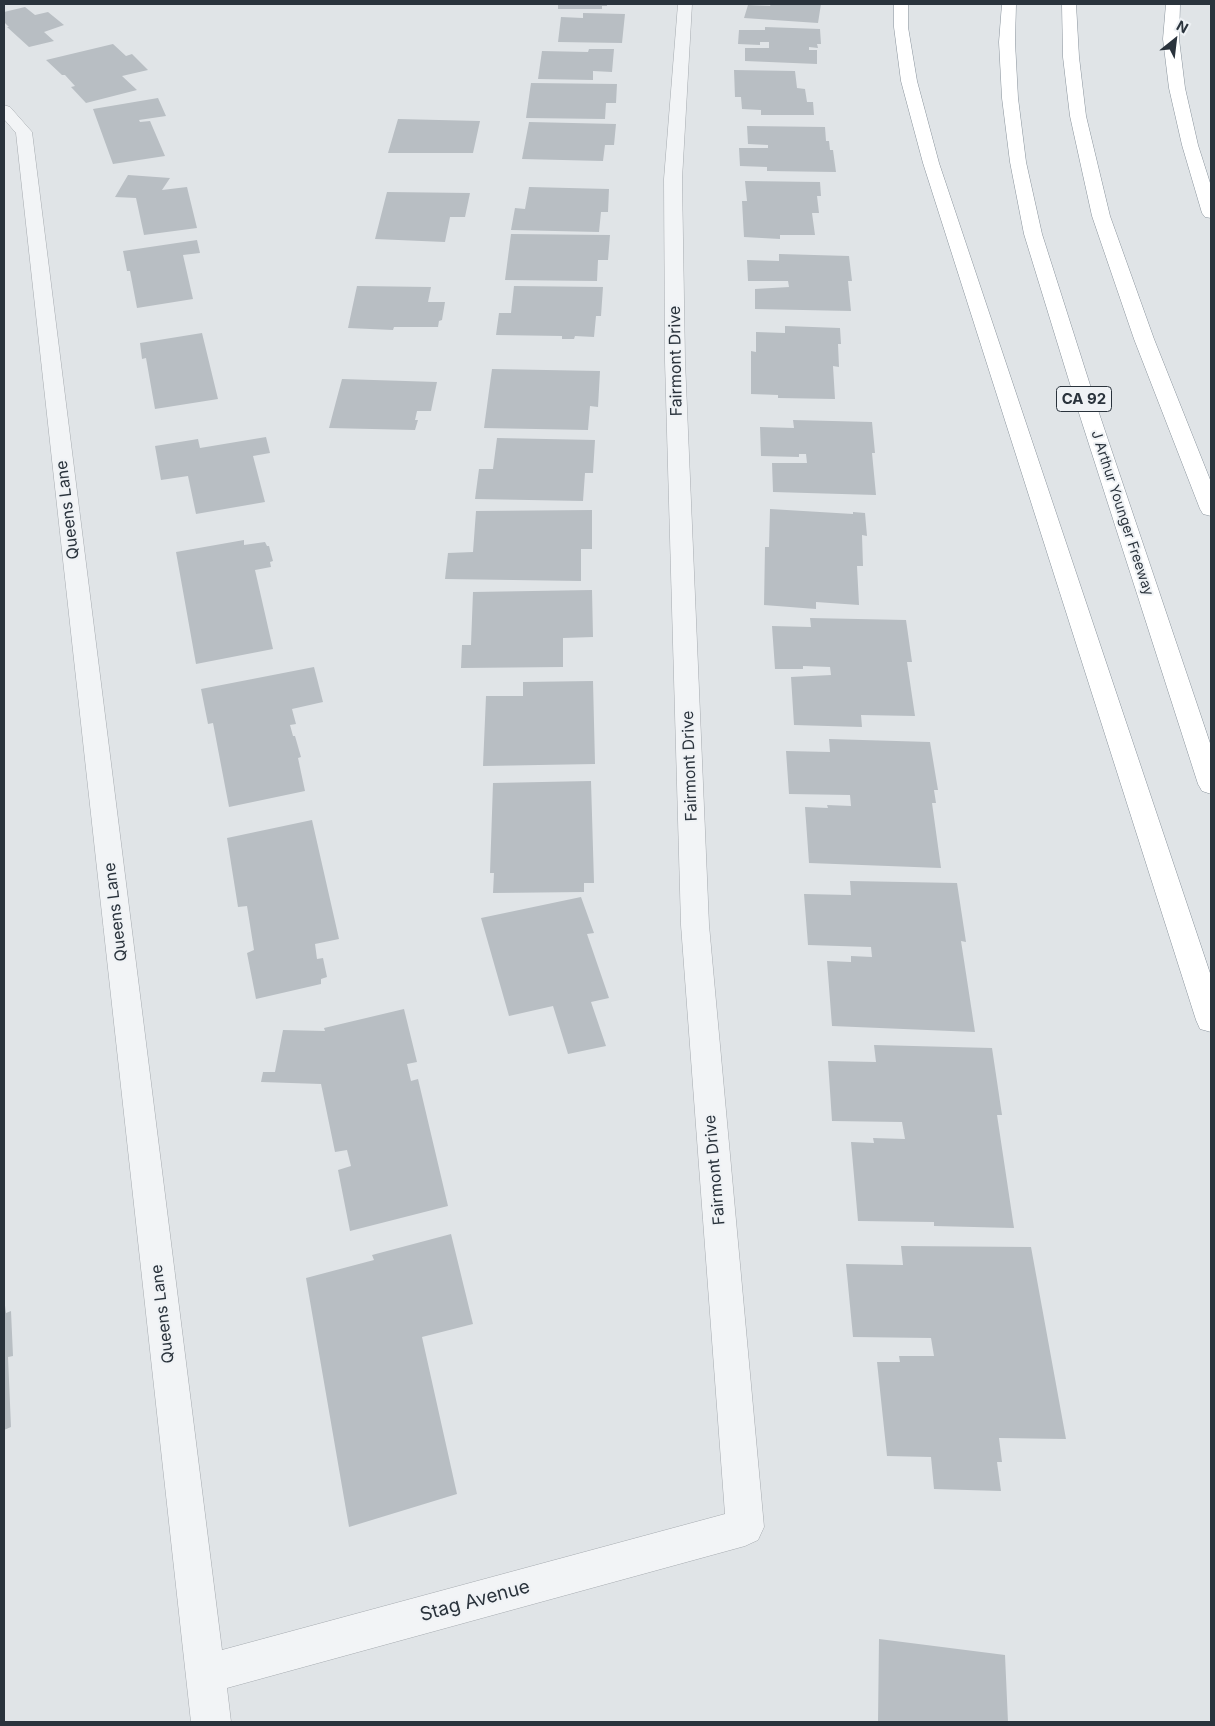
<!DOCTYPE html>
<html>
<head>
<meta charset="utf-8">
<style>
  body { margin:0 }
  #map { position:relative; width:1215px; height:1726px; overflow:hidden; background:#e0e4e7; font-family:Inter,sans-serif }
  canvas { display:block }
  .frame { position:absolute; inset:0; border:5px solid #2a333c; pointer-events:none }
  .north { position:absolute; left:1150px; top:15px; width:50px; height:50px; -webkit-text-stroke:4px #eff2f5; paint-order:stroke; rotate:29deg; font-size:14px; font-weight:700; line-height:20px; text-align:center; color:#2a333c }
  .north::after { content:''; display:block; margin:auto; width:18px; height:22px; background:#2a333c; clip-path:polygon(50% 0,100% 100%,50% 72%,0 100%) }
</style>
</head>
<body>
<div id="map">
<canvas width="1215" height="1726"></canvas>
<div class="frame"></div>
<div class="north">N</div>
</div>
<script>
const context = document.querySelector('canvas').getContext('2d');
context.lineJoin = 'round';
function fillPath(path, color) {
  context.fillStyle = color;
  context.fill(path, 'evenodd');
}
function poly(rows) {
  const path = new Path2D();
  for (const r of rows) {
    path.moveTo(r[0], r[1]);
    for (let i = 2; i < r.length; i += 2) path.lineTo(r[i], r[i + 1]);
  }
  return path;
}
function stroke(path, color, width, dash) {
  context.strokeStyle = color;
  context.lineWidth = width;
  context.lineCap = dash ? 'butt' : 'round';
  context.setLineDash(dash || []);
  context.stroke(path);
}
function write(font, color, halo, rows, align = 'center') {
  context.font = font + ' Inter,sans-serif';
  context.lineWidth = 4;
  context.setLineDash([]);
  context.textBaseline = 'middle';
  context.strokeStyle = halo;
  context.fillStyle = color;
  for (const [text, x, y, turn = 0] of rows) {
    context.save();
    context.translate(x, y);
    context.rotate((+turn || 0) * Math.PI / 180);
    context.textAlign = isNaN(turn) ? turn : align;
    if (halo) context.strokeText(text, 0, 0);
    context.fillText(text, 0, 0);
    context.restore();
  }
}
fillPath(poly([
  [558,4,607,4,607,6,602,6,602,9,558,9],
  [771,4,821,4,818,23,744,18,748,5,770,6],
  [25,7,35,15,48,12,64,25,44,32,54,41,29,47,7,27,9,27,4,22,4,12],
  [583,13,625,14,622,43,558,42,561,17,583,18],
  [765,27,820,29,821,44,817,44,818,48,809,47,809,50,817,50,817,64,745,61,745,48,769,48,769,42,760,42,760,45,738,44,739,30,765,30],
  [113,44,126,56,132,54,148,70,122,76,137,90,86,103,71,87,75,86,65,75,62,75,46,60],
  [589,49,614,49,612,72,593,71,593,80,538,79,542,51,588,52],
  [734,70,795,71,797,88,805,89,807,102,813,102,814,115,761,115,761,110,742,109,741,97,735,97],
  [531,83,617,84,616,103,606,103,605,119,526,118],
  [158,98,166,116,139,120,140,122,150,121,165,156,113,164,93,109],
  [398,119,480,121,473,153,388,153],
  [529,122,616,124,614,145,605,145,603,161,522,159],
  [747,126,825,127,826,141,829,141,830,150,833,150,836,172,767,171,767,167,740,166,739,148,768,148,768,145,748,144],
  [128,175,170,178,162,190,187,187,197,228,144,235,136,198,115,197],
  [745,181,820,182,821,196,817,196,819,213,812,213,815,235,780,235,780,239,744,237,742,201,747,201],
  [529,187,609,189,608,212,601,212,599,232,511,230,515,208,525,209],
  [387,192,470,193,465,217,450,217,445,242,375,239],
  [511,234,610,235,608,260,598,260,597,281,505,280],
  [197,240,200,253,183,255,193,299,137,308,130,271,127,271,123,251],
  [779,254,849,256,852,281,848,281,851,311,755,309,755,289,789,287,788,281,748,281,747,260,779,261],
  [357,286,431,287,428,302,445,302,442,320,439,321,438,327,394,327,393,330,348,328],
  [514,286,603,287,601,316,596,316,594,337,575,336,574,339,562,339,562,336,496,335,499,313,511,313],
  [785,326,840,328,841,344,838,344,839,367,833,366,835,399,778,398,778,395,751,394,751,351,756,352,756,332,785,333],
  [202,333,218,399,155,409,146,358,142,359,140,343],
  [492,369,600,371,598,407,590,406,588,430,484,428],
  [342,379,437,382,431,411,417,411,415,420,418,420,415,430,329,428],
  [793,420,872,422,875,453,872,453,876,495,773,492,772,463,807,463,806,454,799,454,799,457,761,456,760,427,794,428],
  [266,437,270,453,253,456,265,502,196,514,188,476,161,480,155,446,198,439,200,448],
  [497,438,595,440,593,473,585,473,583,501,475,499,479,469,493,469],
  [770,509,853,514,853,512,865,513,867,536,862,535,863,566,857,566,859,605,816,602,816,609,764,605,765,547,769,547],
  [592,510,592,549,581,549,581,581,445,579,448,553,473,552,476,511],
  [244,540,244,545,265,542,267,546,269,546,273,561,270,562,271,567,255,570,273,649,196,664,176,552],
  [592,590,593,637,563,638,563,667,461,668,462,645,471,645,473,592],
  [810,618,906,620,912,662,907,662,915,716,861,715,862,727,794,725,791,677,831,675,830,667,803,666,803,669,775,669,772,626,811,627],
  [314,667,323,702,292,709,296,724,290,725,293,736,295,736,301,757,298,758,305,791,229,807,213,723,208,724,201,689],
  [593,681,595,764,483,766,486,696,523,696,523,682],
  [829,739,930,742,938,790,934,790,936,803,932,803,941,868,809,863,805,807,828,808,827,805,851,806,850,795,789,794,786,751,830,752],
  [591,781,594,883,584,883,584,892,493,893,494,873,490,873,493,783],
  [312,820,339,939,315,944,317,959,323,958,327,977,321,979,321,984,256,999,247,953,254,950,247,906,238,907,227,838],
  [850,881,957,883,966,942,961,941,975,1032,832,1026,827,961,851,962,851,956,872,957,871,947,808,945,804,894,851,895],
  [581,897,594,933,587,934,609,998,591,1002,606,1046,568,1054,553,1006,509,1016,481,918],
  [404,1009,417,1062,407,1064,411,1081,418,1079,448,1206,350,1231,338,1170,351,1166,347,1150,335,1152,321,1084,261,1082,263,1072,275,1072,283,1030,325,1031,324,1028],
  [874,1045,992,1048,1002,1115,997,1115,1014,1228,934,1226,934,1222,858,1221,851,1142,874,1143,873,1138,905,1139,902,1122,832,1121,828,1061,876,1062],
  [451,1234,473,1324,422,1337,457,1494,349,1527,306,1278,374,1260,372,1255],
  [901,1246,1031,1247,1066,1439,999,1438,1002,1462,997,1462,1001,1491,934,1489,931,1457,887,1456,877,1362,900,1362,899,1356,934,1356,931,1338,853,1337,846,1264,903,1265],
  [4,1298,6,1313,11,1311,13,1356,8,1357,11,1427,4,1430],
  [879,1639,1005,1655,1008,1722,878,1722]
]), '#b8bec3');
const street = poly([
  [678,4,692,4,682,179,685,361,709,925,764,1527,758,1540,745,1546,227,1688,231,1722,191,1722,16,133,4,119,4,105,10,107,32,132,222,1650,725,1514,681,925,665,361,664,179,678,4]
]);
const highway = poly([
  [894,4,908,4,908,27,917,81,939,163,1211,976,1211,1032,1200,1029,1196,1020,923,163,901,81,894,27,894,4],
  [1002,4,1016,4,1015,42,1018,98,1026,162,1042,234,1098,410,1211,746,1211,794,1202,791,1198,784,1078,410,1024,234,1010,162,1002,98,999,42,1002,4],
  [1062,4,1076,4,1079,57,1086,116,1110,216,1154,339,1211,482,1211,516,1203,514,1200,509,1134,339,1092,216,1070,116,1063,57,1062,4],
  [1166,4,1180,4,1179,39,1185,88,1198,145,1211,186,1211,218,1205,217,1202,213,1182,145,1169,88,1163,39,1166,4]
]);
stroke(street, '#a6abb0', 1);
stroke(highway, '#89939c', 1);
fillPath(street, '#f2f4f6');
fillPath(highway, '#fff');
write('14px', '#2a333c', '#eff2f5', [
  ["J Arthur Younger Freeway",1122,513,72]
]);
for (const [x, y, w] of [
  [1084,399,55]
]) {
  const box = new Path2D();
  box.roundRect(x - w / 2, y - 12.5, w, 25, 4);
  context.fillStyle = '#eff2f5';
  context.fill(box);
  stroke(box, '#2a333c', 1);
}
write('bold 15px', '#2a333c', null, [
  ["CA 92",1084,399]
]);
write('16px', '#2a333c', '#eff2f5', [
  ["Fairmont Drive",676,361,-91],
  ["Queens Lane",68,510,-97],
  ["Fairmont Drive",690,766,-92],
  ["Queens Lane",116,912,-97],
  ["Fairmont Drive",715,1170,-95],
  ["Queens Lane",163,1314,-97]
]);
write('19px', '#2a333c', '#eff2f5', [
  ["Stag Avenue",475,1601,-15]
]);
</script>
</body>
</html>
